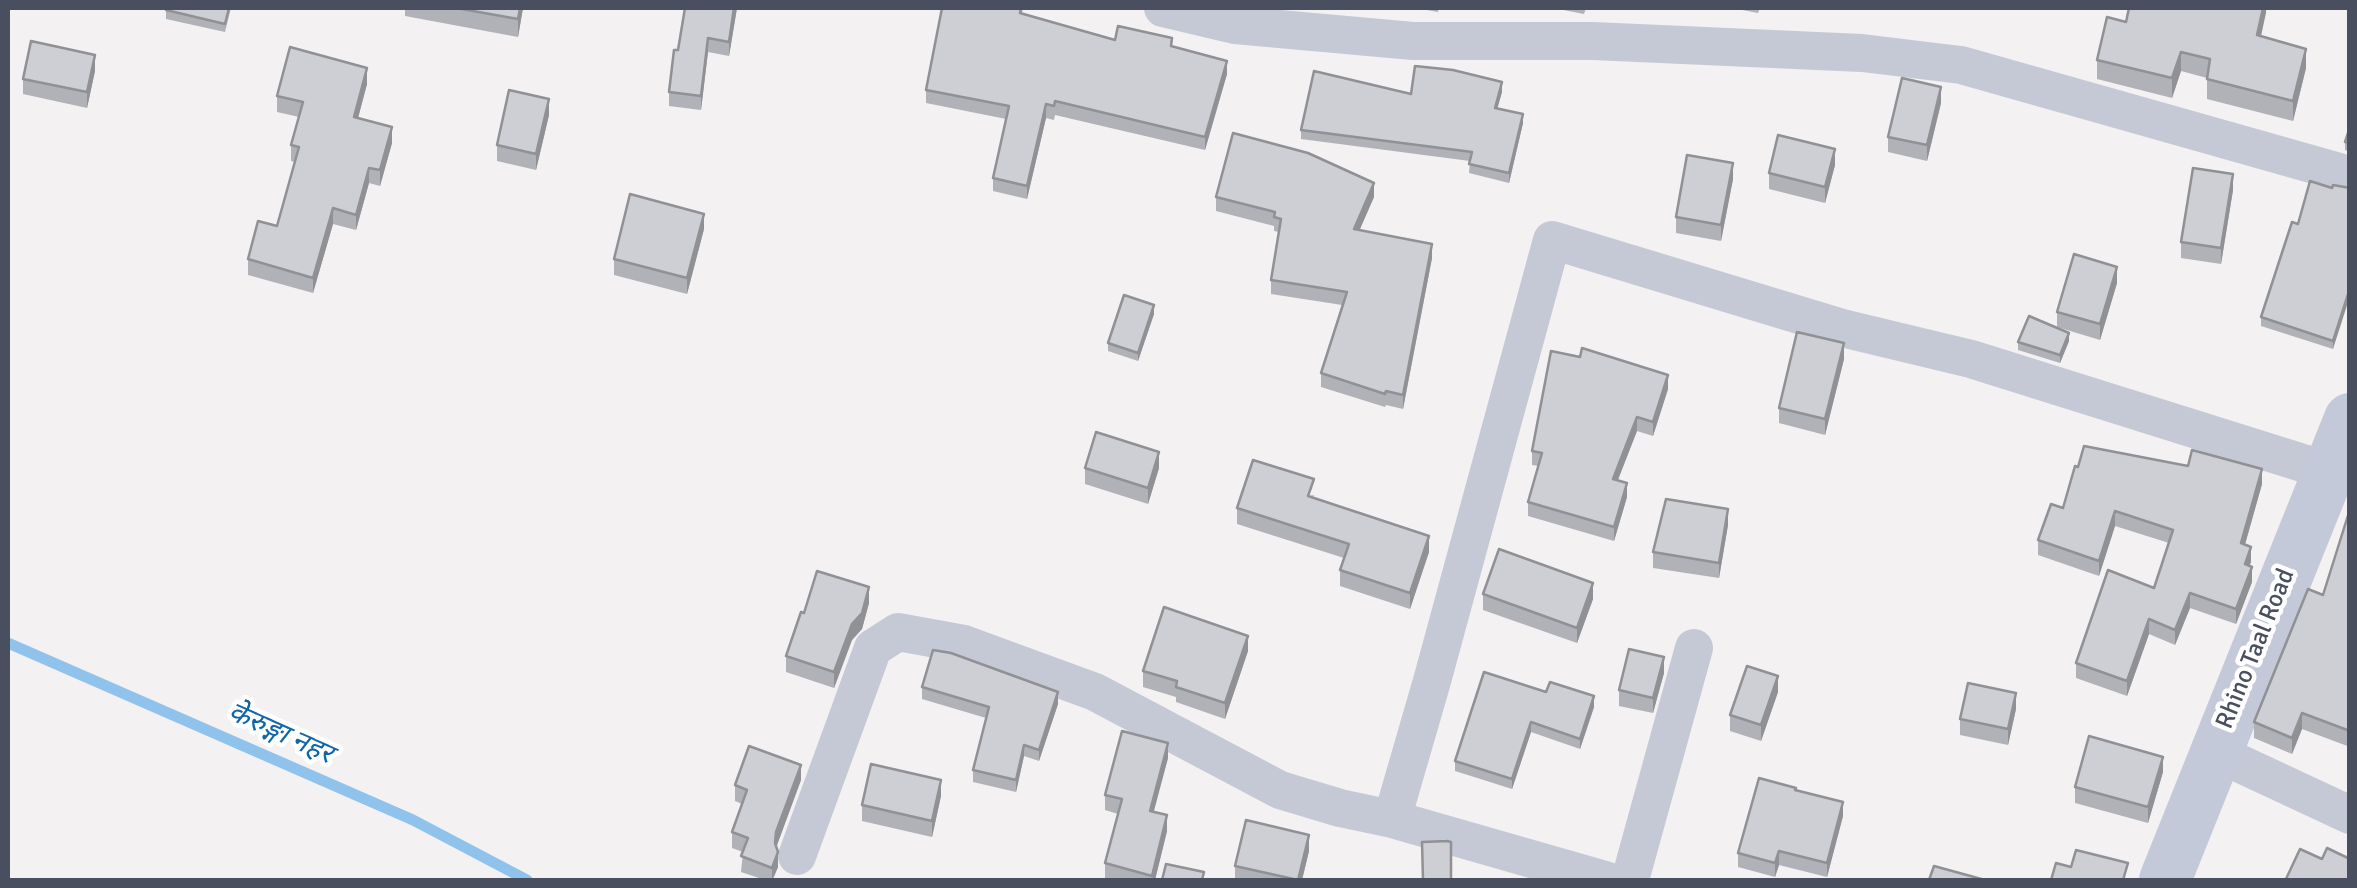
<!DOCTYPE html>
<html>
<head>
<meta charset="utf-8">
<style>
  body { margin:0 }
  #map { position:relative; width:2357px; height:888px; overflow:hidden; background:#f3f1f1; font-family:Signika,sans-serif }
  canvas { display:block }
  .frame { position:absolute; inset:0; border:10px solid #494f5e; pointer-events:none }
</style>
</head>
<body>
<div id="map">
<canvas width="2357" height="888"></canvas>
<div class="frame"></div>
</div>
<script>
const context = document.querySelector('canvas').getContext('2d');
context.lineJoin = 'round';
function poly(rows) {
  const path = new Path2D();
  for (const r of rows) {
    path.moveTo(r[0], r[1]);
    for (let i = 2; i < r.length; i += 2) path.lineTo(r[i], r[i + 1]);
  }
  return path;
}
function stroke(path, color, width, dash) {
  context.strokeStyle = color;
  context.lineWidth = width;
  context.lineCap = dash ? 'butt' : 'round';
  context.setLineDash(dash || []);
  context.stroke(path);
}
function fillPath(path, color) {
  context.fillStyle = color;
  context.fill(path, 'evenodd');
}
function write(font, color, halo, rows, align = 'center') {
  context.font = font + ' Signika,"Noto Sans Devanagari",sans-serif';
  context.lineWidth = 9;
  context.setLineDash([]);
  context.textBaseline = 'middle';
  context.strokeStyle = halo;
  context.fillStyle = color;
  for (const [text, x, y, turn = 0] of rows) {
    context.save();
    context.translate(x, y);
    context.rotate((+turn || 0) * Math.PI / 180);
    context.textAlign = isNaN(turn) ? turn : align;
    if (halo) context.strokeText(text, 0, 0);
    context.fillText(text, 0, 0);
    context.restore();
  }
}
stroke(poly([
  [8,643,413,820,527,880]
]), '#8fc3eb', 11);
stroke(poly([
  [1163,8,1235,25,1413,41,1593,41,1862,53,1961,65,2350,175],
  [2215,752,2350,815],
  [797,856,873,648,898,632,964,644,1095,692,1280,790,1340,808,1392,819],
  [1605,880,1392,819,1432,681,1552,240,1842,328,1971,359,2328,471],
  [1630,880,1694,648]
]), '#c5c9d5', 38);
stroke(poly([
  [2165,880,2350,419]
]), '#c4c9d9', 52);
fillPath(poly([
  [166,8,231,8,225,32,166,19],
  [405,8,523,8,518,37,405,16],
  [685,8,737,8,729,56,708,52,701,110,669,106,669,92],
  [1023,8,1022,13,1115,40,1172,46,1227,74,1205,150,1055,115,1054,120,1046,118,1027,199,993,191,993,178,1006,119,926,103,926,90],
  [1415,8,1439,8,1438,12],
  [1553,8,1586,8,1584,14],
  [1732,8,1760,8,1758,13],
  [2266,8,2261,36,2306,68,2293,121,2207,99,2207,78,2181,71,2172,98,2097,79,2097,60,2126,22],
  [95,71,87,108,23,94,23,79],
  [367,84,358,118,392,143,380,186,369,183,356,230,333,224,313,293,248,275,248,259,277,226,295,162,291,161,291,145,299,117,277,112,277,96],
  [1502,92,1497,108,1523,123,1509,183,1469,173,1470,161,1301,139,1301,130,1411,94],
  [1941,103,1927,161,1888,152,1888,137],
  [549,115,536,170,497,161,497,145],
  [2350,127,2350,152,2345,150,2345,142],
  [1835,165,1825,203,1769,189,1769,173],
  [1733,179,1721,241,1676,233,1676,217],
  [2332,188,2350,188,2333,349,2261,326,2261,317,2298,224],
  [2233,190,2221,264,2181,258,2181,242],
  [1216,197,1374,197,1359,230,1432,258,1403,409,1386,405,1385,407,1321,387,1321,373,1342,305,1271,294,1271,280,1279,232,1274,231,1274,226,1216,211],
  [704,229,687,294,614,275,614,259],
  [2117,283,2100,340,2057,327,2069,341,2060,363,2018,350,2018,342,2057,327,2057,312],
  [1154,314,1138,361,1108,351,1108,343],
  [1844,359,1825,435,1779,423,1779,408],
  [1668,389,1653,436,1637,431,1618,480,1627,497,1614,541,1528,516,1528,502,1539,466,1532,465,1532,451],
  [1085,468,1159,468,1148,504,1085,484],
  [2262,484,2245,545,2251,562,2249,565,2252,582,2236,624,2190,608,2175,645,2149,634,2127,696,2076,678,2076,663,2154,588,2169,543,2115,526,2099,576,2038,555,2038,540,2063,508],
  [1314,495,1313,497,1429,552,1410,609,1340,586,1340,570,1344,558,1237,524,1237,508],
  [2350,509,2350,747,2302,729,2292,754,2254,738,2254,722,2323,595],
  [1728,525,1719,578,1653,568,1653,552],
  [1483,594,1593,599,1577,643,1483,610],
  [869,603,862,629,852,640,834,688,786,672,786,656,804,613],
  [1248,651,1225,719,1176,702,1176,697,1143,687,1143,671],
  [1484,672,1594,707,1580,749,1531,732,1512,789,1455,771,1455,761],
  [1664,673,1653,713,1619,706,1619,690],
  [922,687,1058,704,1039,761,1024,756,1016,792,973,782,973,770,986,718,922,699],
  [1778,692,1761,741,1730,731,1730,715],
  [2016,709,2008,745,1960,735,1960,719],
  [1168,758,1153,812,1167,831,1155,880,1110,880,1105,879,1105,863,1118,814,1105,810,1105,795],
  [2163,772,2148,823,2075,803,2075,787],
  [801,780,776,847,778,867,773,880,765,880,741,872,743,852,732,848,732,832,742,804,735,801,735,785],
  [1796,790,1843,816,1827,877,1779,865,1775,877,1738,867,1738,853],
  [941,796,932,837,862,821,862,805],
  [1309,851,1302,880,1235,880,1235,866]
]), '#b1b2b7');
fillPath(poly([
  [520,8,523,8,518,37,518,19],
  [734,8,737,8,729,56,729,42],
  [2263,8,2266,8,2266,13,2257,54,2257,35],
  [708,38,708,52,701,110,701,96],
  [2306,49,2306,68,2293,121,2293,101],
  [2181,52,2181,71,2172,98,2172,78],
  [95,55,95,71,87,108,87,92],
  [1227,61,1227,74,1205,150,1205,137],
  [367,68,367,84,354,133,354,117],
  [1502,82,1502,92,1495,117,1495,108],
  [1941,87,1941,103,1927,161,1927,145],
  [549,99,549,115,536,170,536,154],
  [1046,104,1046,118,1027,199,1027,186],
  [1523,114,1523,123,1509,183,1509,173],
  [392,127,392,143,380,186,380,170],
  [1835,149,1835,165,1825,203,1825,187],
  [1733,163,1733,179,1721,241,1721,225],
  [369,168,369,183,356,230,356,215],
  [2233,174,2233,190,2221,264,2221,248],
  [1374,183,1374,197,1354,243,1354,229],
  [333,208,333,224,313,293,313,278],
  [704,214,704,229,687,294,687,278],
  [1432,244,1432,258,1403,409,1403,395],
  [2117,267,2117,283,2100,340,2100,324],
  [2350,288,2350,296,2333,349,2333,341],
  [1154,305,1154,314,1138,361,1138,353],
  [2069,333,2069,341,2060,363,2060,355],
  [1844,343,1844,359,1825,435,1825,419],
  [1668,375,1668,389,1653,436,1653,422],
  [1637,417,1637,431,1613,492,1613,479],
  [1159,452,1159,468,1148,504,1148,488],
  [2262,469,2262,484,2241,558,2241,543],
  [1627,483,1627,497,1614,541,1614,527],
  [1728,509,1728,525,1719,578,1719,563],
  [2115,511,2115,526,2099,576,2099,561],
  [1429,536,1429,552,1410,609,1410,593],
  [2251,547,2251,562,2245,578,2245,564],
  [2252,567,2252,582,2236,624,2236,609],
  [1593,583,1593,599,1577,643,1577,628],
  [869,587,869,603,862,629,852,640,834,688,834,672,852,624],
  [2190,593,2190,608,2175,645,2175,630],
  [2149,619,2149,634,2127,696,2127,681],
  [1248,636,1248,651,1225,719,1225,703],
  [1664,657,1664,673,1653,713,1653,698],
  [1778,676,1778,692,1761,741,1761,725],
  [1058,692,1058,704,1039,761,1039,750],
  [2016,693,2016,709,2008,745,2008,729],
  [1594,696,1594,707,1580,749,1580,739],
  [2302,713,2302,729,2292,754,2292,738],
  [1531,722,1531,732,1512,789,1512,779],
  [1168,743,1168,758,1150,826,1150,811],
  [1024,745,1024,756,1016,792,1016,780],
  [2163,757,2163,772,2148,823,2148,807],
  [801,765,801,780,776,848,775,859,776,832],
  [941,780,941,796,932,837,932,821],
  [1843,802,1843,816,1827,877,1827,863],
  [1167,815,1167,831,1155,880,1152,880],
  [1309,835,1309,851,1302,880,1298,880],
  [1779,851,1779,865,1775,877,1775,863],
  [778,852,778,867,772,880,772,868]
]), '#909195');
const building = poly([
  [166,8,229,8,225,24,166,10,166,8],
  [456,8,520,8,518,19,456,8],
  [685,8,734,8,729,42,708,38,701,96,669,92,674,50,678,50,685,8],
  [942,8,1021,8,1020,13,1115,40,1118,26,1172,38,1171,46,1227,61,1205,137,1055,101,1054,106,1046,104,1027,186,993,178,1009,106,926,90,942,8],
  [2129,8,2263,8,2257,35,2306,49,2293,101,2207,79,2210,59,2181,52,2172,78,2097,60,2107,17,2126,22,2129,8],
  [31,41,95,55,87,92,23,79,31,41],
  [290,47,367,68,354,117,392,127,380,170,369,168,356,215,333,208,313,278,248,259,258,221,277,226,299,147,291,145,303,102,277,96,290,47],
  [1415,66,1453,70,1502,82,1495,108,1523,114,1509,173,1469,164,1472,152,1301,130,1314,71,1411,94,1415,66],
  [1902,78,1941,87,1927,145,1888,137,1902,78],
  [509,90,549,99,536,154,497,145,509,90],
  [2350,127,2350,143,2345,142,2350,127],
  [1233,133,1308,153,1374,183,1354,229,1432,244,1403,395,1386,391,1385,394,1321,373,1347,292,1271,280,1281,219,1274,217,1275,212,1216,197,1233,133],
  [1778,135,1835,149,1825,187,1769,173,1778,135],
  [1687,155,1733,163,1721,225,1676,217,1687,155],
  [2193,168,2233,174,2221,248,2181,242,2193,168],
  [2310,181,2332,188,2333,185,2350,188,2350,288,2333,341,2261,317,2292,222,2298,224,2310,181],
  [630,194,704,214,687,278,614,259,630,194],
  [2074,254,2117,267,2100,324,2057,312,2074,254],
  [1124,295,1154,305,1138,353,1108,343,1124,295],
  [2029,316,2069,333,2060,355,2018,342,2029,316],
  [1797,332,1844,343,1825,419,1779,408,1797,332],
  [1582,348,1668,375,1653,422,1637,417,1613,479,1627,483,1614,527,1528,502,1542,453,1532,451,1551,351,1580,357,1582,348],
  [1096,432,1159,452,1148,488,1085,468,1096,432],
  [2084,446,2188,466,2192,450,2262,469,2241,543,2251,547,2245,564,2252,567,2236,609,2190,593,2175,630,2149,619,2127,681,2076,663,2108,570,2154,588,2173,530,2115,511,2099,561,2038,540,2051,504,2063,508,2075,466,2078,467,2084,446],
  [1253,460,1314,479,1308,496,1429,536,1410,593,1340,570,1349,544,1237,508,1253,460],
  [1666,499,1728,509,1719,563,1653,552,1666,499],
  [2350,509,2350,731,2302,713,2292,738,2254,722,2308,589,2323,595,2350,509],
  [1499,549,1593,583,1577,628,1483,594,1499,549],
  [817,571,869,587,862,613,852,624,834,672,786,656,801,612,804,613,817,571],
  [1164,607,1248,636,1225,703,1176,687,1177,681,1143,671,1164,607],
  [1629,649,1664,657,1653,698,1619,690,1629,649],
  [933,650,951,653,1058,692,1039,750,1024,745,1016,780,973,770,989,707,922,687,933,650],
  [1747,666,1778,676,1761,725,1730,715,1747,666],
  [1484,672,1546,692,1550,682,1594,696,1580,739,1531,722,1512,779,1455,761,1484,672],
  [1968,683,2016,693,2008,729,1960,719,1968,683],
  [1122,731,1168,743,1150,811,1167,815,1152,876,1105,863,1122,799,1105,795,1122,731],
  [2089,736,2163,757,2148,807,2075,787,2089,736],
  [749,746,801,765,776,832,775,843,778,852,772,868,741,856,748,838,732,832,747,790,735,785,749,746],
  [871,764,941,780,932,821,862,805,871,764],
  [1759,778,1796,788,1795,790,1843,802,1827,863,1779,851,1775,863,1738,853,1759,778],
  [1246,820,1309,835,1298,880,1235,866,1246,820],
  [1447,841,1451,842,1451,880,1423,880,1422,842,1447,841],
  [2327,848,2350,859,2350,880,2286,879,2300,849,2322,859,2327,848],
  [2076,850,2128,863,2123,880,2051,880,2056,863,2071,867,2076,850],
  [1166,864,1204,872,1202,880,1162,880,1166,864],
  [1934,866,1985,880,1929,880,1934,866]
]);
fillPath(building, '#cecfd5');
stroke(building, '#909195', 2.5);
write('25px', '#494f5e', '#fff', [
  ["Rhino Taal Road",2256,649,-68]
]);
write('italic 28px', '#0f67aa', '#fff', [
  ["केेरुङ्गा नहर",280,734,24]
]);
</script>
</body>
</html>
